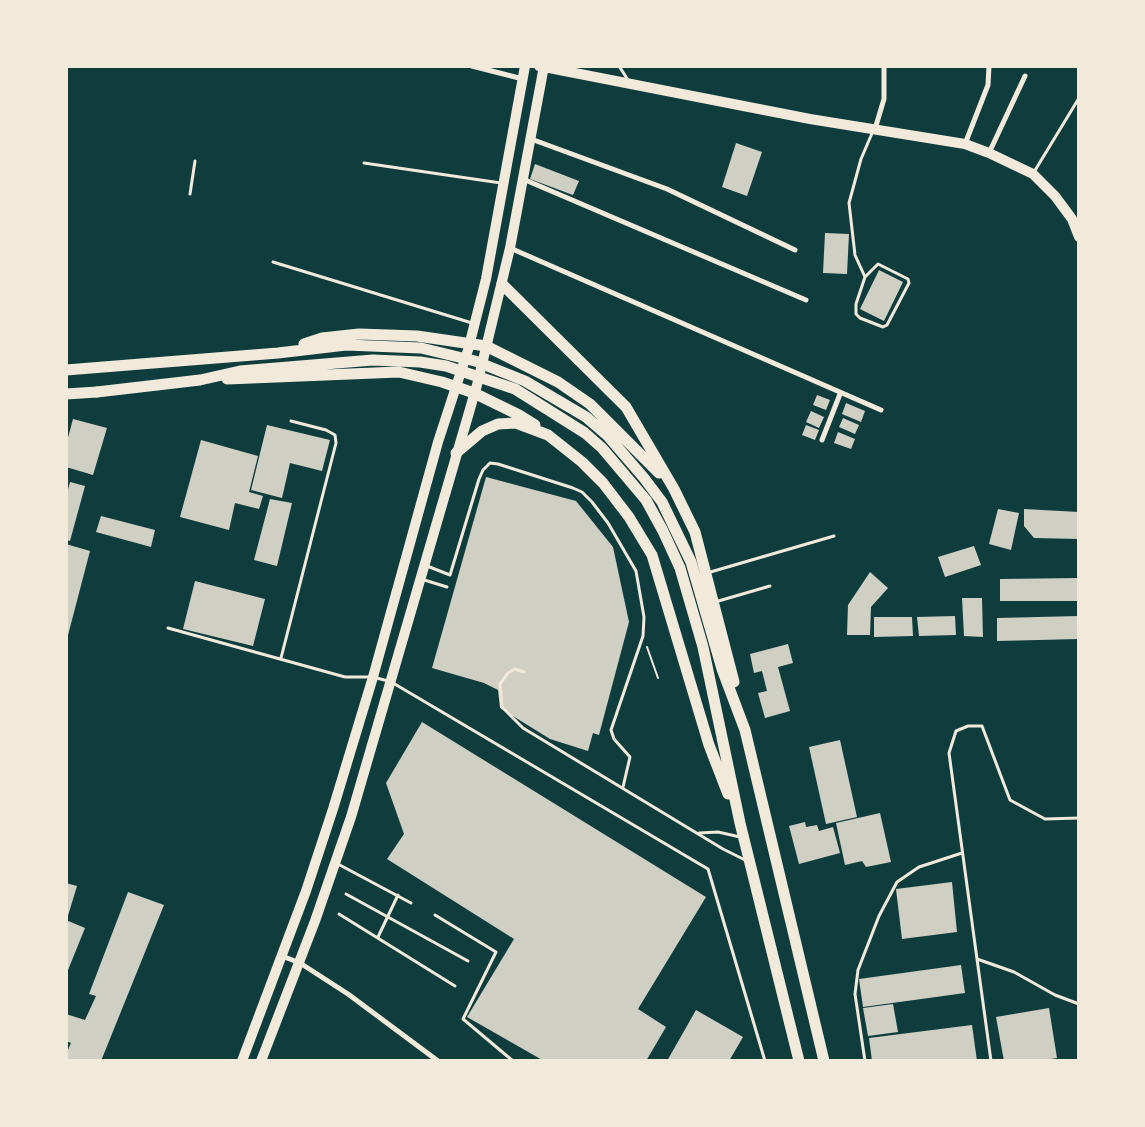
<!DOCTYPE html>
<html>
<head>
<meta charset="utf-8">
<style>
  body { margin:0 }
  #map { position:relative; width:1145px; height:1127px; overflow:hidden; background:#0f3d3e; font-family:Commissioner,sans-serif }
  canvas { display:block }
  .frame { position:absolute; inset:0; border:68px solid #f1e9da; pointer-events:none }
</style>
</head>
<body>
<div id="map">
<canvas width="1145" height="1127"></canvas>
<div class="frame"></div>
</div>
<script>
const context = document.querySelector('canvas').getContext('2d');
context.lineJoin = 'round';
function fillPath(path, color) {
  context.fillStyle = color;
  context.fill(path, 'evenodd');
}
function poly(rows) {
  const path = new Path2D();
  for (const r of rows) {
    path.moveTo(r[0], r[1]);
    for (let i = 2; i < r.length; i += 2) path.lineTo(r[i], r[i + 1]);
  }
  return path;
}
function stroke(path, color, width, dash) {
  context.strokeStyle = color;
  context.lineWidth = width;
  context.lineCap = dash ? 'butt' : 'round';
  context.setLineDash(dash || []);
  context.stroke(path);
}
fillPath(poly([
  [736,143,762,152,747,196,722,187],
  [535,164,579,181,573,195,530,179],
  [825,233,849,234,847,274,823,273],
  [879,270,903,282,884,321,860,309],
  [817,395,830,400,826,410,813,405],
  [846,403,865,411,861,422,842,414],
  [811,411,824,417,819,428,806,422],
  [843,418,859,425,855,434,839,427],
  [73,419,107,428,93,475,66,467,66,445],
  [267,425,330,440,322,471,290,463,282,498,251,490],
  [806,425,819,430,815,440,802,435],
  [838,432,855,439,851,449,834,443],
  [201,440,258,456,249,492,263,496,259,509,235,503,229,530,180,517],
  [486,477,576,501,613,547,629,622,599,735,593,733,588,751,550,739,500,708,498,690,484,683,432,668],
  [70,482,85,486,70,541,66,540,66,497],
  [270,499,292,503,277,566,254,560],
  [998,509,1019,513,1011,550,989,544],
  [1024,509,1079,512,1079,539,1034,538,1024,526],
  [101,516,155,530,151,547,96,532],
  [66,544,90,551,67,639,66,639],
  [974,546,981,565,945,577,938,557],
  [870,572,888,588,871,607,870,635,847,635,848,605],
  [1079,578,1079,601,1000,601,1000,579],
  [195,581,265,599,253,646,183,629],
  [962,598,982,598,983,637,964,636],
  [955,616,956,635,919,636,917,617],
  [1079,616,1079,639,997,641,997,618],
  [874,617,912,617,913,636,874,637],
  [788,644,793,663,778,667,790,711,765,718,758,693,767,691,762,671,754,673,750,654],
  [422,722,706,897,638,1009,666,1027,646,1061,544,1061,467,1017,514,939,387,859,404,834,386,783],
  [840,740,857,817,826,824,809,747],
  [880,813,891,862,866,867,862,861,845,865,836,823],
  [805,822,806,827,817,825,819,831,833,827,840,853,799,864,789,826],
  [952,882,957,932,902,939,896,889],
  [66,883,77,886,67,919,66,919],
  [128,892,164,905,101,1061,66,1061,66,1054,71,1043,66,1041,66,1014,85,1020,96,996,89,994],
  [66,920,85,928,66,975],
  [961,965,965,993,863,1007,859,979],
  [893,1004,898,1032,868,1036,863,1008],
  [1049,1008,1057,1058,1038,1061,1004,1061,996,1017],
  [696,1010,743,1037,729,1061,667,1061],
  [972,1025,977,1061,872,1061,869,1038]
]), '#cfcfc3');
stroke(poly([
  [647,647,658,678]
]), '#f1e9da', 2);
stroke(poly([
  [619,66,628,80],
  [364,163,501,183],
  [1034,172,1079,98],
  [190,194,195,161],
  [273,262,472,323],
  [865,277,878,264,908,279,909,283,887,325,883,327,860,318,856,314,856,304,865,277,855,255,849,203,861,159,873,131],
  [427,566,450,575,479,479,483,470,490,463,498,464,573,488,582,492,592,502,608,523,636,571,644,617,643,636,611,730,614,739,630,757,623,787],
  [707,573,834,536],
  [421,579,447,587],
  [715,602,770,586],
  [168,628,345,677,373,677,388,681],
  [281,658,336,443,335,435,326,430,291,421],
  [524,672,515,669,508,673,500,684,502,707,523,728,723,849,745,860],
  [393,683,708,869,765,1061],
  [1079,818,1045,819,1010,800,982,726,968,726,956,731,949,753,977,959,1014,972,1055,995,1079,1004],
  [699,833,718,832,740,837],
  [336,863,411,903],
  [346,894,468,961],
  [339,914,455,986],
  [435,915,496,952,463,1019,513,1061],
  [378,937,398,895],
  [977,959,991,1061],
  [865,1061,855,994,858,970,879,916,897,882,919,867,962,853]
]), '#f1e9da', 3);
stroke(poly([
  [472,66,523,79],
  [875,129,884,99,884,66],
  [531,139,667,189,795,250],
  [965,144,988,85,989,66],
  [989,153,1025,76],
  [523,179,806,300],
  [510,248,881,410],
  [822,440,840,394],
  [282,956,300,963,348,994,438,1061]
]), '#f1e9da', 5);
stroke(poly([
  [539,66,810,119,965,144,989,153,1033,174,1055,196,1072,219,1079,237],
  [242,1061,306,891,333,809,373,677,438,442,468,350,486,279,525,66],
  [261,1061,315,921,351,817,477,385,510,248,544,66]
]), '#f1e9da', 10);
stroke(poly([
  [502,284,626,407,674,489,695,532,734,682],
  [304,344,322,338,359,334,417,336,486,346,558,382,590,404,659,473],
  [66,370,278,353,346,345,421,348,475,361,525,381,586,417,607,435,644,478,662,502,691,562,722,669,745,730,824,1061],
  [227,379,399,372,442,382,474,393,519,415,535,425],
  [97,392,200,380,240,371,373,360,420,362,446,366,515,389,585,433,602,448,646,500,663,531,680,568,703,647,740,823,799,1061],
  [456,453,482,431,498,424,516,423,548,435,582,462,603,483,629,517,652,555,709,745,728,794]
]), '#f1e9da', 11);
stroke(poly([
  [66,394,97,392]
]), '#f1e9da', 11);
</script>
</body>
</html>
